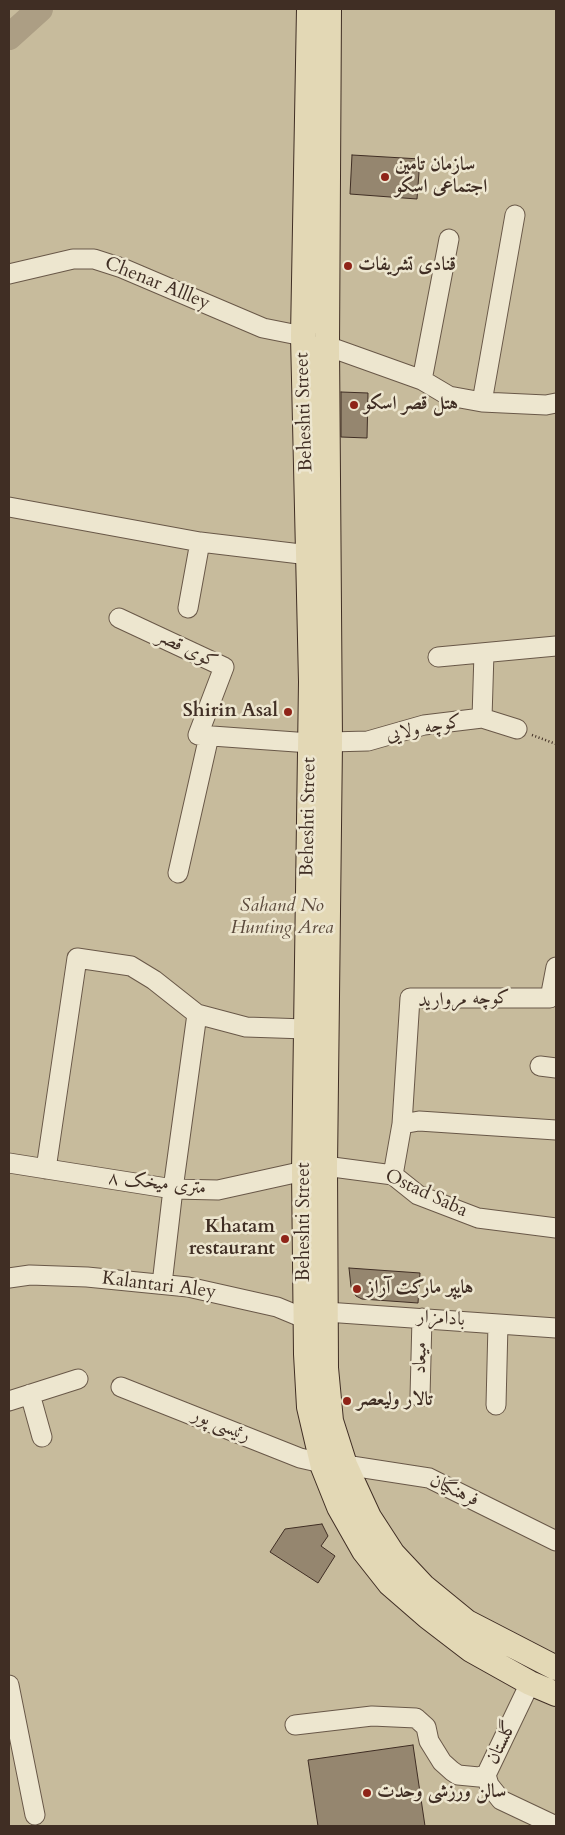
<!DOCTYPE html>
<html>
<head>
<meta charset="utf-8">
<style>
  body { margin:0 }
  #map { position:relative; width:565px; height:1835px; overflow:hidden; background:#e3d8b5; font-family:Cardo,serif }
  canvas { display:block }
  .frame { position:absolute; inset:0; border:10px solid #402e24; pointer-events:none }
</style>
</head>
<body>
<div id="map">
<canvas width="565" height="1835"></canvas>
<div class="frame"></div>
</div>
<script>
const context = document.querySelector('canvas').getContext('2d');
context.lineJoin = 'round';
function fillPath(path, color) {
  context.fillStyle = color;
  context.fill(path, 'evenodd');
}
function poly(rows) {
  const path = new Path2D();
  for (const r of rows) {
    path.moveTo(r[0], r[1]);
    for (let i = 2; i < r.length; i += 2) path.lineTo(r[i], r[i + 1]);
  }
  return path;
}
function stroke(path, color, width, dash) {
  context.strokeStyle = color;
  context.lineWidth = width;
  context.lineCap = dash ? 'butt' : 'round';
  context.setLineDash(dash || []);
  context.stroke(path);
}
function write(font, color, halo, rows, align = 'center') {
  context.font = font + ' Cardo,Amiri,serif';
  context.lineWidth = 5;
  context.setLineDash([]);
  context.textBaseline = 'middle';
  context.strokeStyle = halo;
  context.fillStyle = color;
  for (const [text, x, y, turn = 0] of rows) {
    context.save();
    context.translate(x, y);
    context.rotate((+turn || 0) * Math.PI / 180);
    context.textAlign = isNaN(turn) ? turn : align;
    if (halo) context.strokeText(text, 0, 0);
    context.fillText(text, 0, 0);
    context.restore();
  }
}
fillPath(poly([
  [9,9,556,9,556,1826,9,1826]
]), '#c7bb9c');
stroke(poly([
  [9,37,40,9]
]), '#ac9e84', 26);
const building = poly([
  [352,155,420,159,417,199,350,194,352,155],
  [341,392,368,393,367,438,341,437,341,392],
  [349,1268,420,1273,418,1303,362,1299,356,1296,351,1287,349,1268],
  [322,1524,328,1536,321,1546,335,1556,318,1583,270,1552,285,1529,322,1524],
  [413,1745,425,1826,318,1826,308,1760,413,1745]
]);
fillPath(building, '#95866f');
stroke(building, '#402e24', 1);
const minor = poly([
  [9,274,73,259,94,259,122,268,263,328,303,336],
  [327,346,422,380,449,396,482,402,546,405,556,403],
  [422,380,449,239],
  [482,402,515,215],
  [9,507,200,542,309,555],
  [188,608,200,542],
  [119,618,224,667,198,735,310,743],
  [438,657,556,646],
  [482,718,484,653],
  [330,742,368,741,424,725,482,718,517,729],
  [178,873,209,736],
  [540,1066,556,1068],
  [402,1124,410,998,550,998,556,967],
  [9,1163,173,1189,218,1190,304,1171],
  [325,1166,393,1175,418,1195,478,1218,556,1228],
  [46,1169,77,958,131,966,154,980,197,1014,246,1027,306,1029],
  [393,1175,402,1124,419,1121,556,1130],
  [9,1278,30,1275,87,1277,188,1287,277,1307,306,1319],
  [162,1284,173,1189,197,1014],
  [326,1312,556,1328],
  [121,1387,300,1458,322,1463],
  [30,1394,42,1437],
  [420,1397,422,1318],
  [9,1401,78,1379],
  [496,1405,498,1324],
  [345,1465,429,1478,556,1541],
  [530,1683,486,1775,489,1785,501,1800,556,1826],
  [9,1685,35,1815],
  [295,1725,372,1716,416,1718,426,1727,429,1741,442,1762,452,1771,458,1775,479,1777,486,1775]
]);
const major = poly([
  [309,9,303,336,311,682,304,1171,306,1354,309,1407,323,1467,339,1507,364,1551,390,1584,428,1617,471,1650,530,1683,556,1694],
  [329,9,327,346,330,742,325,1166,326,1368,331,1421,345,1465,369,1517,393,1554,423,1586,467,1622,556,1668]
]);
stroke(minor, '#695848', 21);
stroke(major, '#402e24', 26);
stroke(poly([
  [532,735,556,744]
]), '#402e24', 2.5, [1, 2.5]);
stroke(minor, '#ede6cf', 19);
stroke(major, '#e3d8b5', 24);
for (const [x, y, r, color] of [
  [385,177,5,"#8f2418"],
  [348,266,5,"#8f2418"],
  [354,405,5,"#8f2418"],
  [288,712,5,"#8f2418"],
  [285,1239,5,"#8f2418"],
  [357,1289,5,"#8f2418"],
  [347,1401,5,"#8f2418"],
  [367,1793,5,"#8f2418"]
]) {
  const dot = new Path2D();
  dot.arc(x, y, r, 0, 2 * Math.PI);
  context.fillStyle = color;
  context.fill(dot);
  stroke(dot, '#ede6cf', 2);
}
write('bold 19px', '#402e24', '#ede6cf', [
  ["سازمان تامین",395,166],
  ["اجتماعی اسکو",395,188],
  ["قنادی تشریفات",358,266],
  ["هتل قصر اسکو",364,405],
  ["Shirin Asal",278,712,"right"],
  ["Khatam",275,1228,"right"],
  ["restaurant",275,1250,"right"],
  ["هایپر مارکت آراز",367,1289],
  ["تالار ولیعصر",357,1401],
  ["سالن ورزشی وحدت",377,1793]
], 'left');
write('19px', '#402e24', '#ede6cf', [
  ["Chenar Allley",157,284,22],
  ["Beheshti Street",305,412,-92],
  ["کوی قصر",187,650,26],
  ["کوچه ولایی",424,729,-11],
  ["Beheshti Street",309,817,-89],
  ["کوچه مروارید",464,1000,-2],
  ["۸ متری میخک",157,1184,6],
  ["Ostad Saba",426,1194,25],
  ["Beheshti Street",305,1222,-90],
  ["Kalantari Aley",159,1286,7],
  ["بادامزار",441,1319,4],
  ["میعاد",421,1358,-88],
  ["رئیسی پور",221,1426,22],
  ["فرهنگیان",454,1491,25],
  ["گلستان",502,1743,-64]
]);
write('italic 19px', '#5b4a3c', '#ede6cf', [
  ["Sahand No",282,907],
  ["Hunting Area",282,929]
]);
</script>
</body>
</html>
